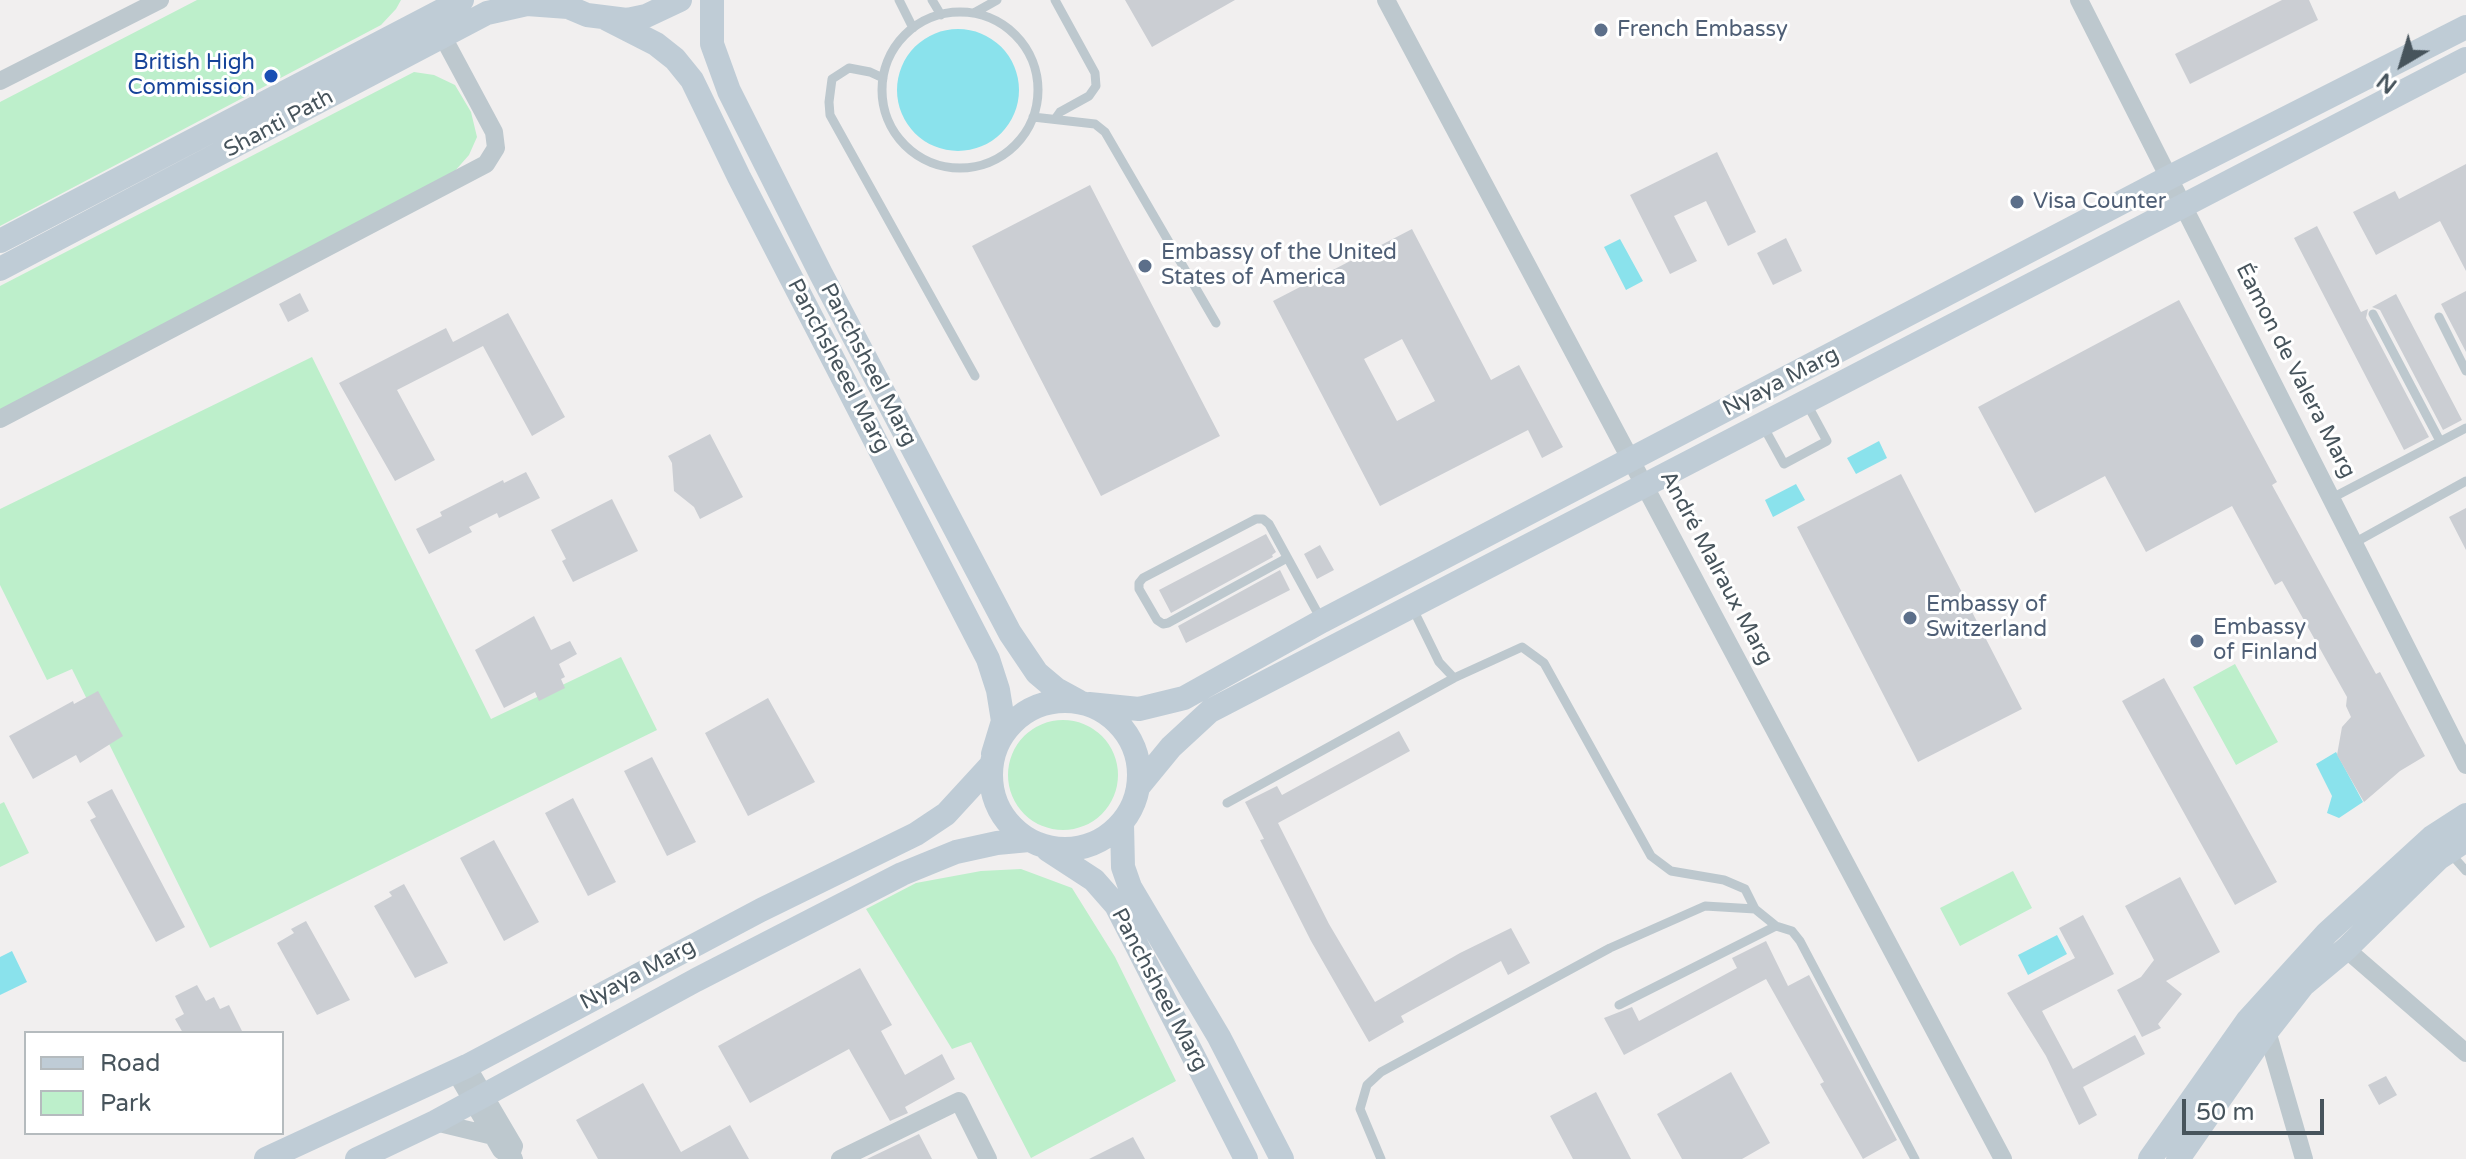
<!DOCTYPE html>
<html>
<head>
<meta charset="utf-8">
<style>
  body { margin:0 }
  #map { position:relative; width:2466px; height:1159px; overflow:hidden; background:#f1efef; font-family:"Varela Round",sans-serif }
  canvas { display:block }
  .legend { position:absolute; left:24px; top:1031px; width:260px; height:104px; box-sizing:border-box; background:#fff; border:2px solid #b5bbbe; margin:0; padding:10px 14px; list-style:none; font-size:24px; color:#47545c }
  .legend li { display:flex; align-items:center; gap:16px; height:40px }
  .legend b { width:40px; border:2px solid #b5bbbe }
  .north { position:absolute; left:2362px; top:24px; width:80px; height:80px; -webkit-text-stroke:6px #fff; paint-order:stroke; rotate:218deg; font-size:22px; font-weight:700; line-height:32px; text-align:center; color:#47545c }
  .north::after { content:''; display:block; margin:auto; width:28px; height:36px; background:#47545c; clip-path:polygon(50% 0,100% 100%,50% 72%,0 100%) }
  .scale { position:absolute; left:2182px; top:1099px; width:142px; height:36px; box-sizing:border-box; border:4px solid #47545c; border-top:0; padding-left:10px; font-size:24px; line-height:28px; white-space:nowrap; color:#47545c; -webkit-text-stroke:6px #fff; paint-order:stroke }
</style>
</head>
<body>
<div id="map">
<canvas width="2466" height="1159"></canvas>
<ul class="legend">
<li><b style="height:10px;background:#bfccd6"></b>Road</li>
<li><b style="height:22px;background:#bdefcb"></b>Park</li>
</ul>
<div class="north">N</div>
<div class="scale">50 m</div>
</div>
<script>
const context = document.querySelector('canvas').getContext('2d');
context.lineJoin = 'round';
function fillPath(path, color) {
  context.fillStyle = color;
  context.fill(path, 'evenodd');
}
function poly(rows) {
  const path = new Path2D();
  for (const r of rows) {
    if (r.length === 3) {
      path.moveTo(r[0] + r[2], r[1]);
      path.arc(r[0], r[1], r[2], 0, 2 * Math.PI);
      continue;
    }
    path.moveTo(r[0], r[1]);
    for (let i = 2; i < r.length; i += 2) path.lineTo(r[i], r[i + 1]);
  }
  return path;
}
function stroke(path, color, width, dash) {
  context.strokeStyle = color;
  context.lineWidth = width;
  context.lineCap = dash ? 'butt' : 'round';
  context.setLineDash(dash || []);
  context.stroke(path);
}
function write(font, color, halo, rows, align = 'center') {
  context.font = font + ' "Varela Round",sans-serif';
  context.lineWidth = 6;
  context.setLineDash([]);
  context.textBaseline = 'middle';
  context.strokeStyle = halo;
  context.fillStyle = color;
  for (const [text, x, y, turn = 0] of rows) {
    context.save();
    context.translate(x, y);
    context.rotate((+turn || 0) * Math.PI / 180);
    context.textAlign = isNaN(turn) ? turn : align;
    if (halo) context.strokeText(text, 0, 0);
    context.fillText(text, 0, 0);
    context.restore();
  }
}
fillPath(poly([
  [197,0,401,0,396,9,381,25,0,226,0,102],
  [414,72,434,75,455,85,471,112,477,137,469,155,454,172,0,411,0,286],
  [312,357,491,719,621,657,657,730,210,948,72,669,47,680,0,585,0,509],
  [2235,664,2278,742,2236,765,2193,687],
  [1063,775,55],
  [4,802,29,853,0,867,0,804],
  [1021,869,1072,888,1115,957,1176,1081,1031,1158,971,1042,952,1049,866,909,916,883,981,871],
  [2013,871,2032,908,1960,946,1940,908]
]), '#bdefcb');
fillPath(poly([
  [958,90,61],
  [1620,239,1643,281,1626,290,1604,247],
  [1879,441,1887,458,1856,474,1847,458],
  [1796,484,1805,500,1773,517,1765,500],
  [2336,752,2363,802,2339,818,2327,813,2332,796,2316,764],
  [2057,935,2067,954,2028,975,2018,955],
  [12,951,27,982,0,995,0,957]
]), '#8ae2ec');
fillPath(poly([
  [1125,0,1235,0,1152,47],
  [2282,0,2309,0,2318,20,2190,84,2175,54],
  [1717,152,1756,232,1728,246,1706,201,1674,216,1697,261,1670,274,1630,195],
  [2466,164,2466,271,2440,221,2376,255,2353,212,2395,191,2399,199],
  [1090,185,1220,436,1101,496,972,246],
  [2317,226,2361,312,2368,309,2366,318,2429,437,2404,450,2294,238],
  [1412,229,1491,380,1519,365,1563,447,1542,458,1528,430,1380,506,1273,301],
  [1402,339,1435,401,1397,421,1364,359],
  [1786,238,1802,271,1773,285,1757,253],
  [2466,291,2466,352,2441,304],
  [300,293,309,311,288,322,279,304],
  [2396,294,2462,420,2443,430,2380,310,2372,307],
  [2179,300,2277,482,2272,485,2376,674,2380,672,2425,756,2400,771,2364,802,2337,755,2342,727,2351,717,2346,706,2347,697,2282,581,2275,585,2232,506,2146,552,2105,476,2035,513,1978,407],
  [508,313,565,417,532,436,483,346,397,390,435,460,395,481,339,383,446,328,453,342],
  [710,434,743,497,700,519,694,507,674,491,672,463,668,456],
  [526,472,540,498,499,518,497,513,469,527,472,532,429,554,416,529,442,516,440,512,503,480,504,483],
  [1901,474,2022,709,1918,762,1797,527],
  [612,499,638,551,573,582,562,561,566,559,551,530],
  [2466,508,2466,550,2449,517],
  [1266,534,1276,552,1272,555,1273,557,1171,613,1159,590],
  [1320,545,1334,570,1317,579,1304,554],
  [1280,570,1290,590,1186,643,1178,626],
  [534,616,551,650,570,641,577,654,559,664,565,677,561,679,565,688,539,701,535,692,504,708,475,650],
  [2164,678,2277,882,2235,905,2122,701],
  [98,691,123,736,80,763,76,755,33,779,9,736,73,701,74,704],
  [768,698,815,782,748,816,705,733],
  [1399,731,1410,751,1278,823,1329,924,1375,1002,1460,953,1511,928,1530,963,1508,975,1501,961,1401,1016,1404,1022,1369,1042,1311,941,1260,840,1264,839,1245,802,1277,786,1282,795],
  [652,757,696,842,667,856,624,771],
  [112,789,185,927,156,942,90,820,96,817,87,802],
  [573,798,616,882,588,896,545,813],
  [494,840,539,922,504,941,460,858],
  [2180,877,2220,952,2166,981,2182,994,2158,1024,2161,1028,2142,1037,2117,990,2141,977,2154,960,2125,906],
  [404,884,448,963,415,978,374,906,392,896,389,892],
  [2083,915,2114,974,2042,1011,2073,1069,2135,1035,2145,1054,2083,1087,2097,1115,2079,1125,2046,1056,2007,993,2075,958,2059,928],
  [306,921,350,1000,317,1015,277,943,294,933,291,929],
  [1766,941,1788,986,1809,975,1897,1140,1863,1159,1820,1084,1824,1082,1766,979,1624,1055,1604,1018,1632,1007,1639,1021,1737,968,1732,958],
  [860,968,892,1025,881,1031,905,1075,942,1054,955,1079,905,1107,908,1113,890,1121,849,1049,750,1103,718,1046],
  [197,985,206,1001,214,997,220,1009,229,1005,243,1033,183,1033,175,1019,184,1014,175,996],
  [1731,1072,1770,1143,1742,1159,1682,1159,1657,1114],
  [2386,1076,2397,1095,2379,1105,2368,1085],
  [643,1083,681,1152,730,1125,749,1159,598,1159,576,1120],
  [1596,1092,1631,1159,1573,1159,1550,1116],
  [919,1134,932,1159,867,1159],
  [1133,1137,1145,1159,1089,1159]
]), '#cbced3');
stroke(poly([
  [899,0,913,28],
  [932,0,941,15],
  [960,90,78],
  [974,13,997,0],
  [883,78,870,72,849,68,832,79,829,102,830,115,975,376],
  [1033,117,1095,124,1105,132,1216,323],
  [1055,119,1060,112,1089,96,1096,86,1095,73,1055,0],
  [2373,314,2440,441],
  [2439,317,2466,371],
  [1762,424,1784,464,1827,441,1807,404],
  [2332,498,2466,428],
  [2354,543,2466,481],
  [1287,558,1168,623,1163,624,1157,620,1139,589,1139,583,1143,578,1256,519,1263,519,1269,524,1322,621],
  [1413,609,1439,662,1454,678,1522,647,1544,663,1651,856,1671,871,1724,880,1745,889,1755,909],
  [1227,803,1454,678],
  [2451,854,2466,871],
  [1619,1005,1776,926,1792,931,1800,941,1915,1159],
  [1381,1159,1360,1109,1367,1085,1381,1072,1610,948,1705,906,1755,909,1776,926]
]), '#bdc8ce', 9);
stroke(poly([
  [1386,0,2003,1159],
  [2079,0,2466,765],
  [0,81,160,0],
  [0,419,486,164,496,148,494,132,443,37],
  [2346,949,2466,1053],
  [2267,1031,2304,1159],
  [467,1066,514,1146,511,1155],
  [455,1071,501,1150,514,1159],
  [435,1122,493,1136],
  [840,1159,959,1101,988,1159]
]), '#bdc8ce', 18);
stroke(poly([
  [712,0,712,44,729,91,821,274,1010,633,1037,673,1056,689,1078,701],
  [607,19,656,44,675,59,692,80,739,177,988,659,998,690,1003,721,993,754],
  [0,241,462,0],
  [0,269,487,13,527,4,568,7,587,15,627,20,646,16,680,0],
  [1065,775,74],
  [1089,704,1139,709,1184,698,1322,621,2170,177,2466,27],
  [1139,786,1171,747,1210,711,2466,59],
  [1122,824,1123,867,1130,887,1219,1037,1282,1159],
  [1048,850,1094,880,1116,905,1246,1159],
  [266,1159,467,1066,761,910,916,834,946,814,991,765],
  [357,1159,435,1122,696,980,902,874,956,852,997,843,1029,840],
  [2150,1159,2248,1020,2327,933,2432,837,2466,815],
  [2178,1159,2267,1031,2303,985,2346,949,2439,858,2466,840]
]), '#bfccd6', 24);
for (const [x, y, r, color] of [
  [1601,30,8,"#5c6f8a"],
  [271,76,8,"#1a4fb4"],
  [2017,202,8,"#5c6f8a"],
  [1145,266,8,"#5c6f8a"],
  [1910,618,8,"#5c6f8a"],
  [2197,641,8,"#5c6f8a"]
]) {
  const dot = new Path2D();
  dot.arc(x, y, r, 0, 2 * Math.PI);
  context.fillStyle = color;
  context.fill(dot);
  stroke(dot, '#fff', 3);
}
write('22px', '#4e5e75', '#fff', [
  ["French Embassy",1617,30],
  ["Visa Counter",2033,202],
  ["Embassy of the United",1161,253],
  ["States of America",1161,278],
  ["Embassy of",1926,605],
  ["Switzerland",1926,630],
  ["Embassy",2213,628],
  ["of Finland",2213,653]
], 'left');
write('22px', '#164399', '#fff', [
  ["British High",255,63],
  ["Commission",255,88]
], 'right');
write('22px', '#47545c', '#fff', [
  ["Shanti Path",279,124,-28],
  ["Panchsheel Marg",868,365,62],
  ["Panchsheeel Marg",838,366,62],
  ["Éamon de Valera Marg",2295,371,63],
  ["Nyaya Marg",1781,382,-27],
  ["André Malraux Marg",1716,568,62],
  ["Nyaya Marg",638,975,-28],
  ["Panchsheel Marg",1159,990,62]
]);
</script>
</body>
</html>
